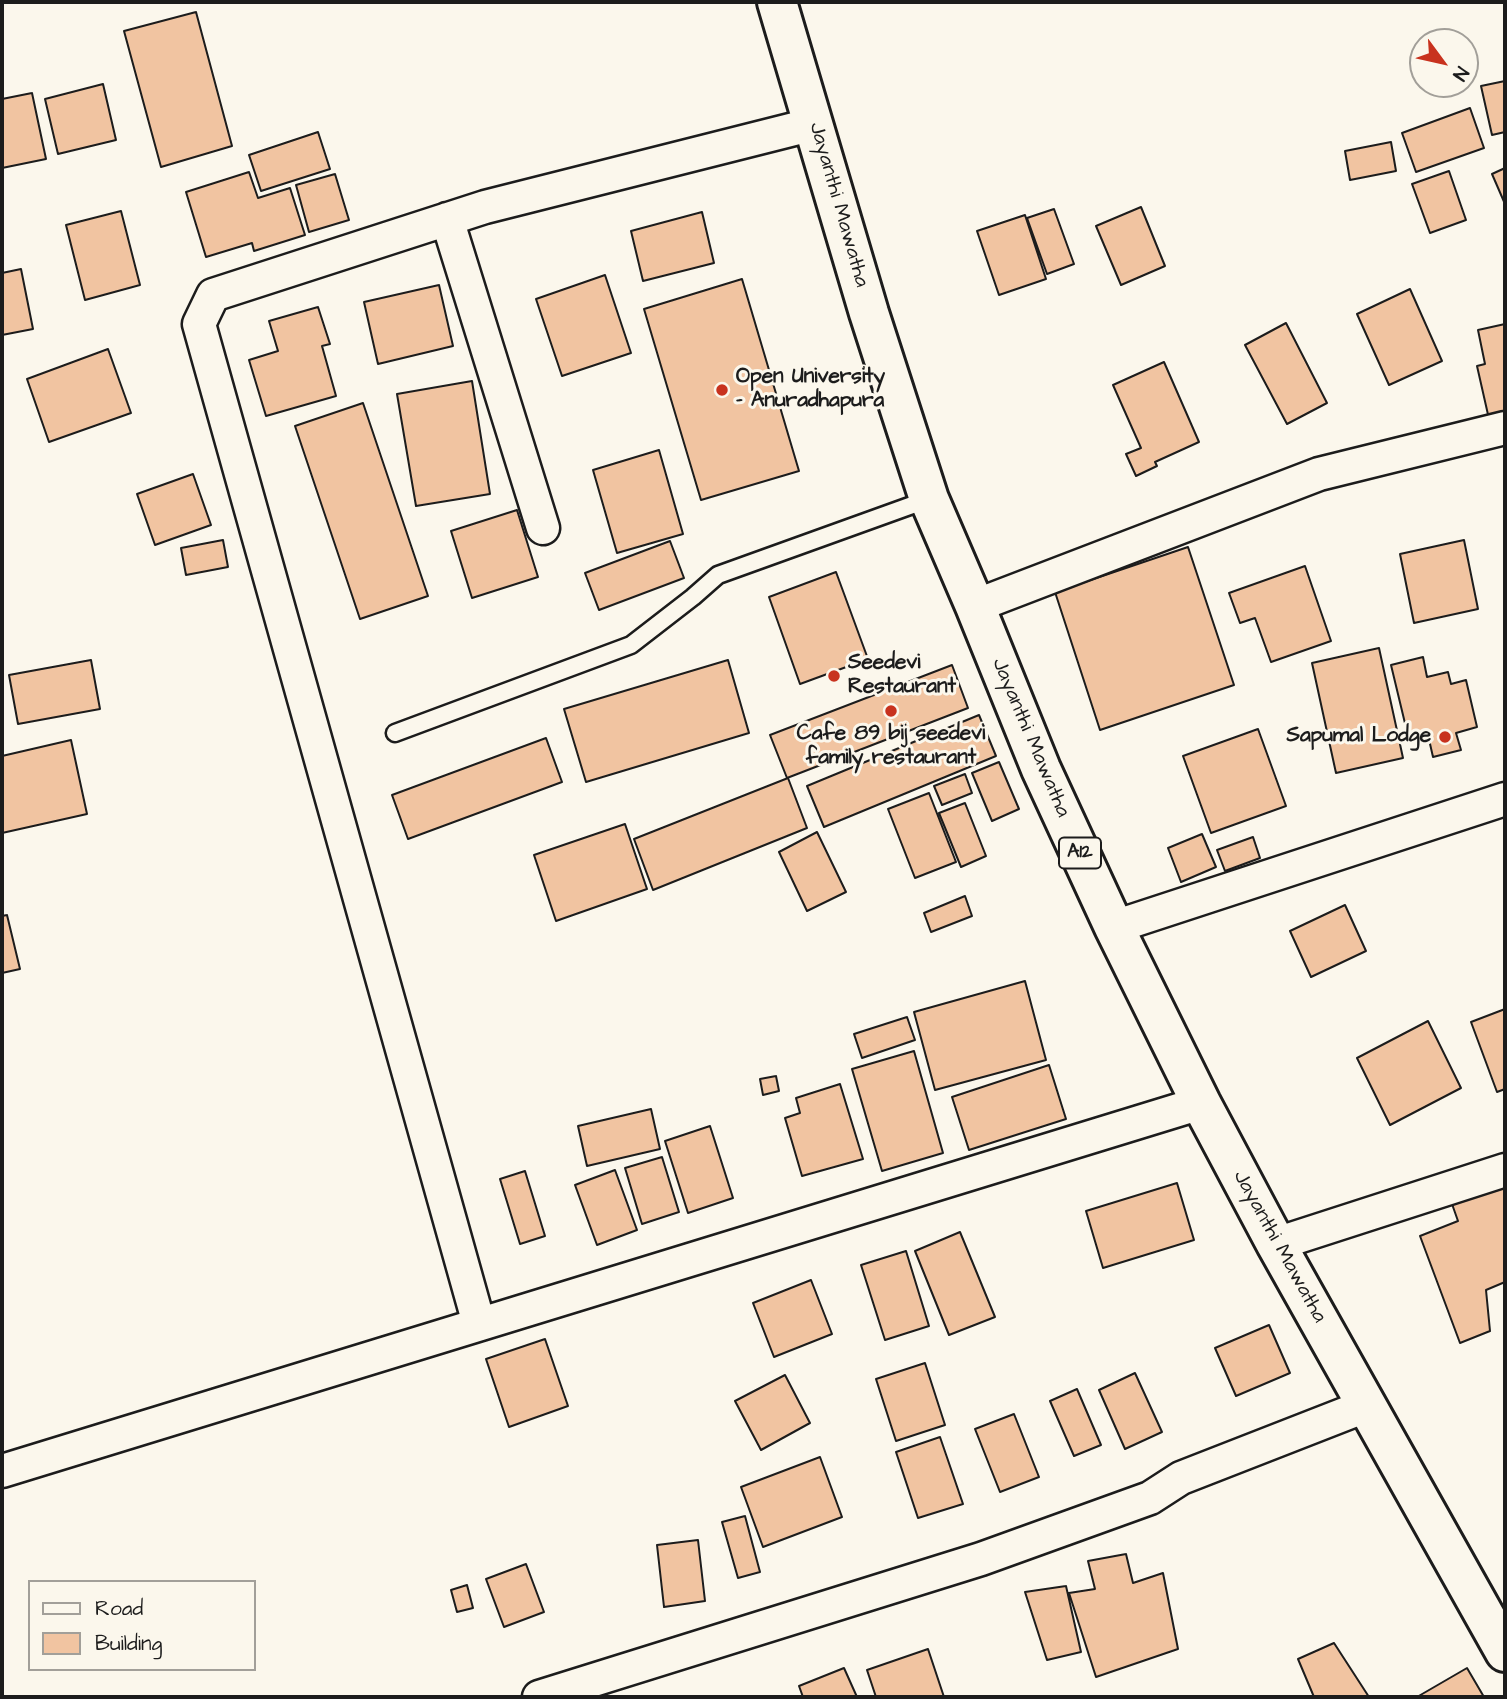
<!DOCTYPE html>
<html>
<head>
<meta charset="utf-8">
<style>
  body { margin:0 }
  #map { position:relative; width:1507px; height:1699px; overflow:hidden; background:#fbf7ec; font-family:"Architects Daughter",sans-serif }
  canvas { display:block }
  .frame { position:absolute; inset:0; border:4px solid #1c1c1c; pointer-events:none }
  .legend { position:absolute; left:28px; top:1580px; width:228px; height:91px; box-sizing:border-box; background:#fbf7ec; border:2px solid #a29f99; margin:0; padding:9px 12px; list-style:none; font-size:21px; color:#1c1c1c }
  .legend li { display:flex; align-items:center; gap:14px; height:35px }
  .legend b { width:35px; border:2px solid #a29f99 }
  .north { position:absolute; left:1409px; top:28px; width:70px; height:70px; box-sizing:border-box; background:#fbf7ec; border:2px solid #a29f99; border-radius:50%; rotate:123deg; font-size:19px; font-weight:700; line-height:28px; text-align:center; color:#1c1c1c }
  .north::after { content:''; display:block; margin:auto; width:24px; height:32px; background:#c8321e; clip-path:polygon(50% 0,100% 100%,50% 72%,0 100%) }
</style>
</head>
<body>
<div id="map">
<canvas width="1507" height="1699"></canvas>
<div class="frame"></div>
<ul class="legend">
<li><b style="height:9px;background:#fbf7ec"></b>Road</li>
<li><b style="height:19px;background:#f1c4a1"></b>Building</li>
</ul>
<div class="north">N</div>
</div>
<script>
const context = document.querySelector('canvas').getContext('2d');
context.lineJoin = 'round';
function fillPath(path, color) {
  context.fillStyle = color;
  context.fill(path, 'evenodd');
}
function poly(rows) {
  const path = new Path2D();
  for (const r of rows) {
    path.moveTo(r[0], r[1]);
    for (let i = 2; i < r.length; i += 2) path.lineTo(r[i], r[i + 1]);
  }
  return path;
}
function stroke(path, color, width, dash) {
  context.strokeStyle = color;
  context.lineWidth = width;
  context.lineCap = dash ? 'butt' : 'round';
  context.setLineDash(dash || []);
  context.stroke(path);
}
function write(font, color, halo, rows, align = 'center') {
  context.font = font + ' "Architects Daughter",sans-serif';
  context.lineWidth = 6;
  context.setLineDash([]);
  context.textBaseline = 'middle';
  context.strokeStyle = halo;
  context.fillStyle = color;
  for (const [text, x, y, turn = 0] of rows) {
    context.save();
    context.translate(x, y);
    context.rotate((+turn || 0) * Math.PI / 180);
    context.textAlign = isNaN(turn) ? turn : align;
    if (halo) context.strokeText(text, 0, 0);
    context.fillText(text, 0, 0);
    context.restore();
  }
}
const building = poly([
  [196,12,232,146,161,167,124,31,196,12],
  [1505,81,1505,132,1492,135,1481,86,1505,81],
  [103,84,116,140,58,154,45,99,103,84],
  [32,93,46,159,2,168,2,99,32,93],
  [1470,108,1484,148,1416,172,1402,133,1470,108],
  [318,132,330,169,261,191,249,155,318,132],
  [1391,142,1396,171,1350,180,1345,151,1391,142],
  [1505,168,1505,204,1492,174,1505,168],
  [1449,171,1466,220,1430,233,1412,184,1449,171],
  [249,172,258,198,290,188,305,235,254,251,252,243,206,257,186,192,249,172],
  [335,174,349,220,309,232,296,185,335,174],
  [1141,207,1165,266,1121,285,1096,226,1141,207],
  [1054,209,1074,264,1047,274,1027,218,1054,209],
  [121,211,140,285,85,300,66,225,121,211],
  [702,212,714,263,643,281,631,231,702,212],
  [1025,215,1046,279,999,295,977,231,1025,215],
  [21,269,33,329,2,335,2,273,21,269],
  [605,275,631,353,562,376,536,299,605,275],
  [742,279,799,471,701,500,644,309,742,279],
  [439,285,453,346,378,364,364,302,439,285],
  [1410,289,1442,361,1389,385,1357,314,1410,289],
  [318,307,330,344,322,346,336,396,266,416,249,360,278,351,269,321,318,307],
  [1286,323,1327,403,1287,424,1245,345,1286,323],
  [1505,324,1505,415,1489,419,1477,366,1485,364,1478,330,1505,324],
  [108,349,131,413,49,442,27,379,108,349],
  [1164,362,1199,442,1155,462,1157,466,1136,476,1126,454,1141,448,1113,385,1164,362],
  [472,381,490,494,416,506,397,394,472,381],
  [363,403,428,596,360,619,295,426,363,403],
  [659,450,683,534,617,553,593,470,659,450],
  [193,474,211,525,155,545,137,494,193,474],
  [517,510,538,577,472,598,451,531,517,510],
  [223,540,228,567,186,575,181,548,223,540],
  [1464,540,1478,609,1414,623,1400,554,1464,540],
  [670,541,684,578,599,610,585,573,670,541],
  [1188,547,1234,685,1100,730,1055,592,1188,547],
  [1305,566,1331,641,1271,662,1255,618,1240,623,1229,593,1305,566],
  [836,572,868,659,800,684,769,597,836,572],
  [1379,648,1403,758,1336,773,1312,663,1379,648],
  [1423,657,1427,677,1448,672,1451,684,1466,680,1477,727,1456,733,1461,750,1433,757,1428,735,1409,740,1391,665,1423,657],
  [91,660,100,709,18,724,9,675,91,660],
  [728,660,749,733,586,782,564,709,728,660],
  [952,665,968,708,787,778,770,735,952,665],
  [979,715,996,756,824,827,807,786,979,715],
  [1258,729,1286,806,1211,833,1183,756,1258,729],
  [546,738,562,782,408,839,392,795,546,738],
  [71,740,87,814,2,833,2,756,71,740],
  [999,762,1019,809,992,821,972,773,999,762],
  [965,774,972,793,942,805,934,786,965,774],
  [788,778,807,828,653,890,634,839,788,778],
  [929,793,956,862,915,878,888,809,929,793],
  [965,803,986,856,961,867,939,813,965,803],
  [625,824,647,889,556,921,534,855,625,824],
  [817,832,846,892,807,911,779,852,817,832],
  [1202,834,1216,867,1181,882,1168,848,1202,834],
  [1253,837,1260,858,1225,871,1217,850,1253,837],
  [965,896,972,916,931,932,924,913,965,896],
  [1345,905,1366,951,1311,977,1290,931,1345,905],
  [7,915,20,969,2,973,2,916,7,915],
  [1025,981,1046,1060,935,1090,914,1012,1025,981],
  [1505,1009,1505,1089,1497,1092,1471,1022,1505,1009],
  [907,1017,915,1040,862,1058,854,1034,907,1017],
  [1428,1021,1461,1088,1390,1125,1357,1058,1428,1021],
  [914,1051,943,1153,882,1171,852,1069,914,1051],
  [1049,1065,1066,1119,969,1150,952,1097,1049,1065],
  [776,1076,779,1091,763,1095,760,1079,776,1076],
  [840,1084,863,1159,802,1176,785,1118,800,1113,796,1098,840,1084],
  [651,1109,660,1149,587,1166,578,1126,651,1109],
  [710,1126,733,1198,688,1213,665,1141,710,1126],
  [662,1157,679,1212,642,1224,625,1168,662,1157],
  [615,1170,637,1230,597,1245,575,1185,615,1170],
  [525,1171,545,1236,520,1244,500,1179,525,1171],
  [1177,1183,1194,1240,1103,1268,1086,1211,1177,1183],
  [1505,1183,1505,1282,1486,1290,1490,1331,1460,1343,1420,1236,1458,1221,1452,1204,1505,1183],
  [960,1232,995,1317,949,1335,915,1251,960,1232],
  [906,1251,929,1326,885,1340,861,1265,906,1251],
  [811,1280,832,1334,774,1357,753,1303,811,1280],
  [1269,1325,1290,1373,1236,1396,1215,1348,1269,1325],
  [545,1339,568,1406,509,1427,486,1359,545,1339],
  [925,1363,945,1425,896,1441,876,1379,925,1363],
  [1135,1373,1162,1432,1125,1449,1099,1390,1135,1373],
  [785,1375,810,1423,761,1450,735,1401,785,1375],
  [1077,1389,1101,1445,1074,1456,1050,1401,1077,1389],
  [1014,1414,1039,1477,1000,1492,975,1429,1014,1414],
  [940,1437,963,1504,918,1518,896,1452,940,1437],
  [820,1457,842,1517,763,1547,741,1487,820,1457],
  [745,1516,760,1572,738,1578,722,1522,745,1516],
  [698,1540,705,1601,664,1607,657,1545,698,1540],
  [1126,1554,1133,1583,1163,1573,1178,1649,1096,1677,1069,1593,1095,1589,1088,1561,1126,1554],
  [526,1564,544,1612,504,1627,486,1579,526,1564],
  [467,1585,473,1608,457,1612,451,1590,467,1585],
  [1066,1586,1081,1652,1047,1660,1025,1592,1066,1586],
  [1334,1643,1369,1697,1314,1697,1298,1659,1334,1643],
  [928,1649,944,1697,876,1697,867,1670,928,1649],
  [844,1668,857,1697,803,1697,799,1686,844,1668],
  [1467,1668,1484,1697,1417,1697,1467,1668]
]);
fillPath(building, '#f1c4a1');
stroke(building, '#1c1c1c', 2);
const lane = poly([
  [395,733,631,645,693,597,718,575,929,499]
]);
const street = poly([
  [447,219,543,528],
  [975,606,1319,474,1505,428],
  [1114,927,1505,799],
  [1276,1244,1505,1170],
  [479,1324,199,324,213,295,485,207,814,124],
  [2,1471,1201,1103],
  [539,1697,981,1559,1150,1498,1181,1478,1368,1405]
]);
const highway = poly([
  [777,2,869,313,929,499,975,606,1041,769,1114,927,1201,1103,1276,1244,1505,1652]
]);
stroke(lane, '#1c1c1c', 21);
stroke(street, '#1c1c1c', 37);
stroke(highway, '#1c1c1c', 44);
stroke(lane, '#fbf7ec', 16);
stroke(street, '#fbf7ec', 32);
stroke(highway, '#fbf7ec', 38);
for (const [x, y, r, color] of [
  [722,390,7,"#c8321e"],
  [834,676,7,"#c8321e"],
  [891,711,7,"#c8321e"],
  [1445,737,7,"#c8321e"]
]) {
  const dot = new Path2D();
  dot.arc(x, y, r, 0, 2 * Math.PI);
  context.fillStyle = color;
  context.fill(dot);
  stroke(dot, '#fbf7ec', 2.5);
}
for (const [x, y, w] of [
  [1080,853,42]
]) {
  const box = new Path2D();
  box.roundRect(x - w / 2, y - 15.5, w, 31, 5);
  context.fillStyle = '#fbf7ec';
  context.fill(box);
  stroke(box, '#1c1c1c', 2);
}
write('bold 19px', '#1c1c1c', null, [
  ["A12",1080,853]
]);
write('21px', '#1c1c1c', '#fbf7ec', [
  ["Jayanthi Mawatha",838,205,74],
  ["Jayanthi Mawatha",1030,738,67],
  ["Jayanthi Mawatha",1279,1247,61]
]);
write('bold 21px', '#1c1c1c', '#fbf7ec', [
  ["Open University",736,378],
  ["- Anuradhapura",736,402],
  ["Seedevi",848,664],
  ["Restaurant",848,688],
  ["Cafe 89 bij seedevi",891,735,"center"],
  ["family restaurant",891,759,"center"],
  ["Sapumal Lodge",1431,737,"right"]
], 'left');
</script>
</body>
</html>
